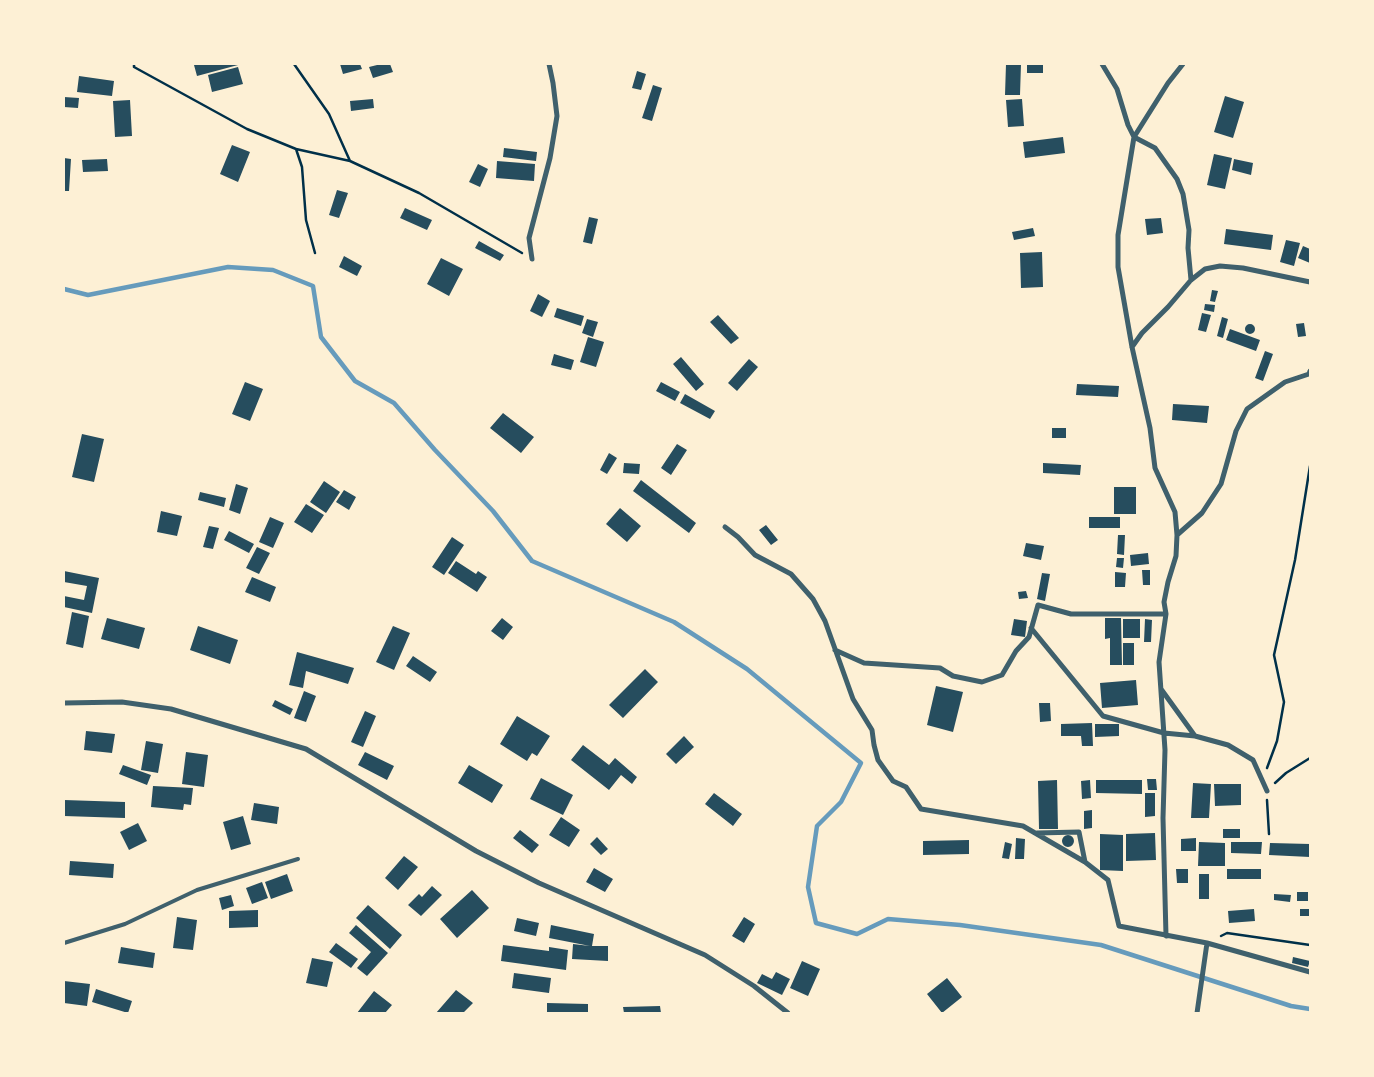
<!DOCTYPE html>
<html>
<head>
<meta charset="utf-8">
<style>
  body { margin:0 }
  #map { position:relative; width:1374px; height:1077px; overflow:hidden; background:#fdf0d5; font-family:"Noto Sans",sans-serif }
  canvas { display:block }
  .frame { position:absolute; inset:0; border:65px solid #fdf0d5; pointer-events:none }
</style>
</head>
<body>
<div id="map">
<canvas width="1374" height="1077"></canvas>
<div class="frame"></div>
</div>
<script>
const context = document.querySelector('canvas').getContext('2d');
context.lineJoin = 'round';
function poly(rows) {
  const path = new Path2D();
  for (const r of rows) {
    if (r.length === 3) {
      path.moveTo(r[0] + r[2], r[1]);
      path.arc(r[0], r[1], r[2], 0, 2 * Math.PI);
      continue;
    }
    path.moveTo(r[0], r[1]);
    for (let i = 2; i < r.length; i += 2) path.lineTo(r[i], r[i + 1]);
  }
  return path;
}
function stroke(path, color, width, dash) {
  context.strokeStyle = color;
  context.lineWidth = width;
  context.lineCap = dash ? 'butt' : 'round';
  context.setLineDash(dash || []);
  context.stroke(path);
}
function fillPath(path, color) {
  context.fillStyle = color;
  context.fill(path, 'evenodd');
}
stroke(poly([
  [64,289,88,295,228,267,273,270,313,286,321,337,355,381,394,403,435,450,493,511,532,561,674,622,747,669,861,763,841,802,817,826,808,887,816,923,857,934,888,919,960,925,1101,945,1291,1006,1310,1009]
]), '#669bbc', 4.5);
fillPath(poly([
  [198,64,238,64,238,65,197,76,194,65],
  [340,64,360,64,362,69,343,74],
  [381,64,390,64,393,72,373,78,369,67],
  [1006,64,1021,64,1020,95,1005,95],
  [1027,64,1043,65,1043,73,1027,73],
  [238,67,243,84,212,92,208,75],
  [637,71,646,74,641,90,632,88],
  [79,76,114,81,112,96,77,92],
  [653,85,662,88,652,121,642,118],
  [1225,96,1244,102,1233,138,1214,132],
  [64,97,79,98,78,108,64,107],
  [373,99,374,108,351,111,350,101],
  [1022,99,1024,126,1008,127,1006,100],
  [130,100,132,136,115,137,113,101],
  [1063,137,1065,153,1025,158,1023,142],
  [232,145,250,152,238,182,220,174],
  [504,148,537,152,536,161,503,157],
  [1214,154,1232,158,1225,189,1207,185],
  [64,158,71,159,69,191,64,191],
  [107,159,108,171,83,172,82,160],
  [1234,159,1253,163,1251,175,1232,170],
  [497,161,535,164,534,181,496,178],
  [478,164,488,169,480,187,469,182],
  [337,190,348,193,339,218,329,215],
  [405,208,432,220,427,230,400,218],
  [589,217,598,219,592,244,583,242],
  [1161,218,1163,233,1147,235,1145,219],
  [1033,228,1035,236,1014,240,1012,232],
  [1226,229,1273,235,1271,250,1224,244],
  [1286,240,1300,243,1294,266,1280,262],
  [479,241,504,255,500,261,475,248],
  [1303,246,1310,249,1310,263,1298,258],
  [1042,252,1043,287,1021,288,1020,253],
  [344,256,362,266,357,276,339,267],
  [441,258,463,269,449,296,427,284],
  [1212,290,1218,291,1215,302,1210,301],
  [538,294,550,301,542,317,530,311],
  [1205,304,1215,305,1214,312,1204,310],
  [557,308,584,316,581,326,554,317],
  [1202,313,1211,315,1206,332,1198,330],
  [718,315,739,338,731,344,710,322],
  [1222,317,1228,319,1223,338,1217,336],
  [587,319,598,322,593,337,582,333],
  [1304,323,1306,336,1298,337,1296,324],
  [1250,329,5],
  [1230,329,1260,340,1256,351,1226,340],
  [588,337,604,342,596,367,580,362],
  [1265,351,1273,354,1263,381,1255,378],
  [554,354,574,360,571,370,551,365],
  [681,357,704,384,696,391,673,364],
  [749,359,758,367,737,391,728,383],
  [245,382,263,389,250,421,232,414],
  [661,382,680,392,675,401,656,391],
  [1077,384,1119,386,1118,397,1076,395],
  [685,394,715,411,710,419,680,403],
  [1173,404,1209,406,1207,423,1172,420],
  [503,413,534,437,521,453,490,428],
  [1052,428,1066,428,1066,438,1052,438],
  [82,434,104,439,94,482,72,477],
  [677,444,687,450,671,475,661,468],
  [609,453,617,458,607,474,600,470],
  [624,463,640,464,639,474,623,473],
  [1043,463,1081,465,1080,475,1043,473],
  [641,480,696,523,689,533,633,491],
  [324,481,340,492,326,513,310,502],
  [236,484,248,488,240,514,229,510],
  [1114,487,1136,487,1136,514,1114,514],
  [344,490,356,497,349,510,336,502],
  [200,492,226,498,224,507,198,500],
  [306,504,324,515,312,533,294,522],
  [620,508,641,526,627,542,606,524],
  [161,511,182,516,177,536,157,532],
  [270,517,284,523,273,548,259,542],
  [1089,517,1120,517,1120,528,1089,528],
  [766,525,778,540,771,545,759,530],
  [209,526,219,528,213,549,203,547],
  [229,531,254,544,249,553,224,540],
  [1118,535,1125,535,1124,555,1117,554],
  [452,537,464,545,444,575,432,567],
  [1026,543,1044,546,1041,560,1023,556],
  [257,547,270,553,259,574,246,568],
  [1148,553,1149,564,1131,566,1130,555],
  [1117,558,1124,558,1123,568,1116,567],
  [456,561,476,574,478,571,487,577,477,592,448,573],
  [1142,570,1150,570,1150,585,1143,585],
  [64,571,99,578,92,613,64,607,64,596,84,600,87,586,64,582],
  [1115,572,1126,573,1125,587,1115,587],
  [1042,573,1050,574,1045,601,1037,599],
  [252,577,276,587,270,602,245,592],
  [1026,591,1028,598,1019,599,1018,592],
  [72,612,89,616,83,648,66,644],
  [107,618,145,628,139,649,101,639],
  [502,618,513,627,503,640,491,631],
  [1105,618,1121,618,1122,665,1110,665,1110,638,1105,639],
  [1014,619,1027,621,1025,637,1011,635],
  [1123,619,1140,619,1140,638,1123,638],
  [1145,619,1152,620,1151,642,1144,642],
  [198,626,238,640,230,664,190,650],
  [393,626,410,633,394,670,376,662],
  [1123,643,1134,643,1134,665,1123,665],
  [297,652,354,668,348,684,306,671,303,688,289,685],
  [413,656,437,672,430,682,406,666],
  [645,669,658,682,623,718,609,705],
  [1136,680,1138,705,1102,708,1100,683],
  [936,686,963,692,953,732,927,725],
  [304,691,316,696,306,722,294,718],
  [275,700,293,709,290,715,272,706],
  [1039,703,1050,703,1051,721,1040,722],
  [365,711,376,716,363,747,351,742],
  [517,716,550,736,537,756,532,753,527,761,500,744],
  [1092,723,1093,746,1082,746,1081,736,1061,736,1061,724],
  [1095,724,1119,724,1119,736,1095,737],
  [86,731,115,734,112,753,84,750],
  [684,736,694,747,676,764,666,754],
  [146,741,163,744,158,773,141,770],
  [583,745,609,765,615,758,637,777,632,784,621,775,609,790,571,760],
  [186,752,208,755,204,787,182,784],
  [365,752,394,766,387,780,358,765],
  [123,765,151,775,147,785,119,774],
  [469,765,503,785,492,803,458,783],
  [541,778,573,795,563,815,530,799],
  [1147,779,1156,779,1157,790,1148,790],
  [1057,780,1058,829,1039,829,1038,781],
  [1090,780,1091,798,1082,799,1081,781],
  [1096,780,1142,780,1142,794,1096,793],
  [1193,783,1211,784,1209,818,1191,818],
  [1214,784,1241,784,1241,805,1215,806],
  [153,786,193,788,191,805,184,804,183,810,151,807],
  [714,793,742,814,733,826,705,804],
  [1145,793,1155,793,1155,816,1145,817],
  [64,800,125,802,125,818,64,816],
  [254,803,279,807,277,824,251,820],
  [1092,810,1092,828,1084,829,1084,811],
  [243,816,251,844,231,850,223,822],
  [561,817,580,830,569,847,549,835],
  [138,823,147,841,129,850,120,832],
  [1223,829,1240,829,1240,838,1223,838],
  [520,830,539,845,532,853,513,838],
  [1155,833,1156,860,1126,861,1126,834],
  [1100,834,1123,835,1123,871,1100,870],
  [1068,841,6],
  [597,837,608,849,601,855,590,844],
  [1016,838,1025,839,1024,859,1015,859],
  [1196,838,1196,851,1181,851,1181,839],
  [969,840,969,854,923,855,923,841],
  [1005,842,1012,844,1009,859,1002,858],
  [1199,842,1225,843,1225,866,1198,866],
  [1231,842,1262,842,1261,854,1231,853],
  [1270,843,1310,844,1310,857,1269,855],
  [404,856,418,867,398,890,385,878],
  [70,861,114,864,113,878,69,875],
  [594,868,613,879,605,892,586,882],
  [1176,869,1188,869,1188,883,1177,883],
  [1227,869,1261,869,1261,879,1227,879],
  [287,874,293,891,271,899,265,882],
  [1199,874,1209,874,1209,899,1199,899],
  [262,882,268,898,252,904,246,888],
  [432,886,442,895,421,916,408,905,419,894,422,897],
  [472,890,489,908,457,938,440,919],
  [1297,892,1308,892,1308,901,1297,901],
  [1274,894,1291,895,1290,902,1274,900],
  [231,895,234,906,222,910,219,898],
  [368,905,402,935,390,949,356,918],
  [1254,909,1255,921,1229,923,1228,911],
  [1300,909,1309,909,1310,916,1300,916],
  [258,910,258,927,229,928,229,911],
  [177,917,197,920,193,950,173,948],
  [744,917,755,924,744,943,732,936],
  [517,918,539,923,536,936,514,931],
  [356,925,388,953,367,976,357,968,371,952,349,933],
  [551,925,594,934,592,946,608,946,608,961,572,959,573,944,590,946,549,938],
  [336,943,358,959,351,968,329,952],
  [503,945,549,951,549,947,568,950,566,970,501,961],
  [121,947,155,953,153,968,118,963],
  [1293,957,1310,961,1308,967,1292,963],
  [312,958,333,962,327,987,306,983],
  [802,961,820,969,808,996,790,988],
  [776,972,790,979,782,995,757,983,762,974,772,979],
  [514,973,551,978,549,993,512,988],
  [947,978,962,997,942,1013,927,994],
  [64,981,90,984,87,1006,64,1003],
  [96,989,132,1001,128,1013,92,1002],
  [456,990,473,1003,463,1013,436,1013],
  [374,991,392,1005,385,1013,357,1013],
  [547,1003,588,1004,588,1013,547,1013],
  [660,1006,661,1013,624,1013,623,1007]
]), '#264d5e');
stroke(poly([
  [134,64,134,67,247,129,296,149,302,167,306,220,315,253],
  [294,64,329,114,350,161],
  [296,149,350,161,419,193,522,253],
  [1267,768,1277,741,1284,702,1274,655,1295,560,1310,466],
  [1275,783,1286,773,1310,758],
  [1267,800,1269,834],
  [1221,936,1227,933,1310,945]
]), '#003049', 2.5);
stroke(poly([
  [64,943,125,924,197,890,298,859]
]), '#3f606c', 4);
stroke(poly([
  [1102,64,1117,89,1128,125,1134,137,1155,148,1177,179,1183,194,1189,230,1188,248,1191,280],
  [532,259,529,238,550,158,557,116,553,83,549,64],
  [1132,347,1142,333,1168,307,1191,280,1205,269,1220,266,1243,268,1310,282],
  [725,527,738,537,755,555,791,574,813,599,825,621,853,699,872,730,874,745,878,760,893,781,906,787,921,809,1023,826,1085,862,1108,880,1119,926,1207,943,1197,1013],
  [1177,535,1202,513,1221,484,1236,431,1247,409,1285,382,1309,374,1310,371],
  [1031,628,1103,716,1164,733,1195,736],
  [835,650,864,663,940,668,953,676,982,682,1002,675,1016,651,1029,637,1038,605,1071,614,1166,614],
  [1161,689,1195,736,1228,745,1253,760,1267,791],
  [64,703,122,702,171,709,306,749,476,851,539,883,705,955,754,986,788,1013],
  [1037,833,1079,832,1085,862],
  [1166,936,1163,818,1165,750,1159,662,1166,614,1164,602,1168,582,1176,556,1177,535,1175,512,1155,468,1150,428,1132,347,1118,267,1118,235,1134,137,1168,83,1183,64],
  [1207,943,1310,972]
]), '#3f606c', 5);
</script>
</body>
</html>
